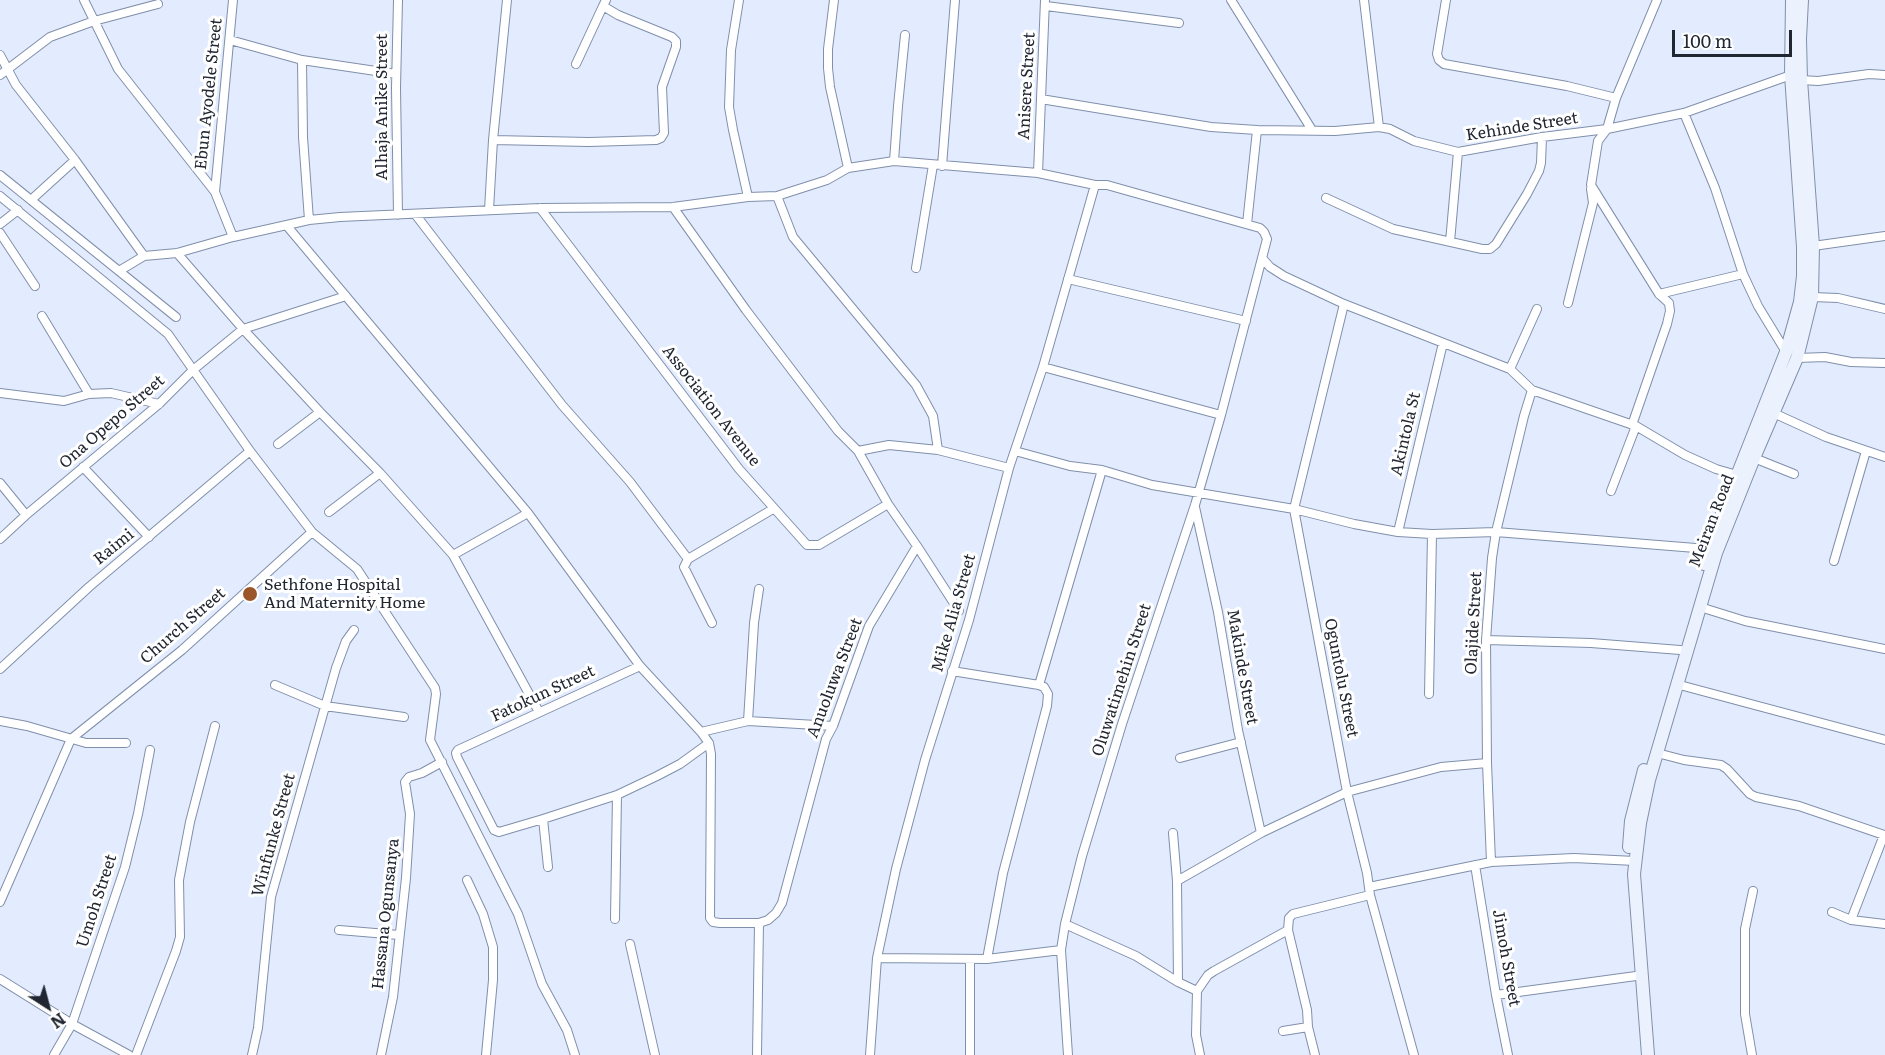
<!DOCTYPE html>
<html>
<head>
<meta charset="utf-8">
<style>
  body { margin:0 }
  #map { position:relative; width:1885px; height:1055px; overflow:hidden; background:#e2ecfe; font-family:Literata,serif }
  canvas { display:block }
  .north { position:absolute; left:18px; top:977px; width:60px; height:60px; -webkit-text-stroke:4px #fff; paint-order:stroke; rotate:144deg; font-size:16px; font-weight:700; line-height:24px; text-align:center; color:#212732 }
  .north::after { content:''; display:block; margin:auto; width:21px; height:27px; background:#212732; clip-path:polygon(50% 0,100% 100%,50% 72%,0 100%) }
  .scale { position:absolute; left:1672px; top:30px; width:120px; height:27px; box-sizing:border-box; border:3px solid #212732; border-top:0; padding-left:8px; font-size:18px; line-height:21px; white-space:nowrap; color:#212732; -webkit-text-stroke:4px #fff; paint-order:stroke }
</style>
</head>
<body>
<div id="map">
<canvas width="1885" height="1055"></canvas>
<div class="north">N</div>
<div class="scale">100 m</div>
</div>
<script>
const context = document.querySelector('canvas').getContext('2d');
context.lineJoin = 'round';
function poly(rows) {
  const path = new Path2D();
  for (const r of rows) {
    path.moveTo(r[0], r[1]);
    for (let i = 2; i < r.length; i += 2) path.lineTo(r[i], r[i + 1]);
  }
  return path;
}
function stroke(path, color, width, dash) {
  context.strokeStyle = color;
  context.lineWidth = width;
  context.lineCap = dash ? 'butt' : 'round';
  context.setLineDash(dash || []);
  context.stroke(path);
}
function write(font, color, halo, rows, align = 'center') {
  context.font = font + ' Literata,serif';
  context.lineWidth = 6;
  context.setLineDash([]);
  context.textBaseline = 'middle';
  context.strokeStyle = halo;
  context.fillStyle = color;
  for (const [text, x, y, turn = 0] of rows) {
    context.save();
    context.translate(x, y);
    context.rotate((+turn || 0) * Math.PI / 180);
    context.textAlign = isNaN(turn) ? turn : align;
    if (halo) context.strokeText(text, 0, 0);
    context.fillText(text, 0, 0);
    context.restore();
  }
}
const minor = poly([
  [84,0,118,69,215,192,233,237],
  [739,0,731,50,729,107,733,130,748,197],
  [834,0,828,49,828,68,830,87,848,168],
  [1231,0,1312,130],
  [1364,0,1379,127],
  [1446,0,1437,54,1439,60,1444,64,1567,86,1616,98],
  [1046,6,1179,23],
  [230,40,302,60,396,74],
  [0,55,16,85,75,160,144,256,177,253,233,237,309,220,340,217,540,208,673,207,748,197,777,196,827,180,848,168,894,161,1038,173,1095,185,1107,185,1260,228,1264,232,1267,239,1262,258,1270,267,1284,276,1344,304,1510,369,1532,390,1636,426,1685,455,1716,469,1737,475],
  [302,60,303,137,309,220],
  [576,64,603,6],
  [0,75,50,37,94,21,158,4],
  [1801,80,1818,81,1869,74,1885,75],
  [1041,99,1211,127,1257,130,1335,131,1379,127,1390,129,1414,141,1458,152,1542,137,1607,129,1684,113,1791,75],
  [1684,113,1715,188,1743,274,1758,306,1786,352],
  [493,140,589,142,656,140,661,138,664,133,662,87,676,47,676,41,672,37,618,15,603,6,606,0],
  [894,161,898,106,905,35],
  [942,166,955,0],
  [1038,173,1045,0],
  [0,175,176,317],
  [215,192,233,0],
  [0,196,168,334,250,451,312,532,357,569,435,688,436,694,430,740,518,914,542,984,567,1030,575,1055],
  [777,196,793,237,916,385,933,416,938,450,1009,468],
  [1326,198,1393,229,1482,249,1490,249,1496,244,1527,194,1539,171,1541,163,1542,137],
  [31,200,75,160],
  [673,207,746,310,838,431,858,451,888,504,917,546,869,626,833,726,826,739,782,903,776,913,768,920,759,923,757,1055],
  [540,208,739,469,807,545,819,545,888,504],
  [489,210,493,140,507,0],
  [415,214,562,405,630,482,688,559],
  [398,215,396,88,398,0],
  [0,224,18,210],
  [1247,224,1257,130],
  [287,226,528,513,640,666,701,732,709,743,711,754,710,918,713,922,720,923,759,923],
  [0,233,35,286],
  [1450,242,1458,152],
  [1813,246,1885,236],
  [177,253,243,329,320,412,380,473,453,555,539,712],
  [916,268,933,165],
  [119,271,144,256],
  [1068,279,1246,321],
  [1659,294,1743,274],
  [1812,297,1838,298,1885,309],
  [1568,303,1593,203,1591,189],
  [1344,304,1294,509,1347,792,1367,873,1370,895,1414,1055],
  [42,316,89,394],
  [1797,358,1825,357,1851,362,1885,363],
  [1043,367,1221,415],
  [1510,369,1537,309],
  [0,393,64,401,89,394,111,393,159,404],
  [1769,411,1826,437,1885,457],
  [1632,425,1667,324,1670,311,1669,303,1659,294,1591,185,1598,141,1607,129,1616,98,1657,0],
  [278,444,320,412],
  [858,451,889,445,938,450],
  [1015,451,1070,466,1102,470,1152,485,1294,509,1354,524,1398,532,1432,534,1496,532,1708,549],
  [1754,458,1794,474],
  [83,467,149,537],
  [0,483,26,515],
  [1611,491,1636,426],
  [1195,507,1218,612,1238,730,1261,833],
  [329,512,380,473],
  [1398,532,1443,343],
  [0,539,26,515,159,404,193,370,243,329,346,296],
  [917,546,959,611],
  [453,555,528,513],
  [1834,561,1866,451],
  [1700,607,1745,621,1885,649],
  [712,623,684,567,688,559,773,509],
  [1486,640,1591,643,1680,650],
  [0,669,89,587,250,451],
  [952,671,1039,685],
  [1676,684,1885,740],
  [275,685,325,706,404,717],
  [1429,694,1432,534],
  [0,721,27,726,86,743,126,743],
  [748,721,754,623,759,589],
  [701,732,748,721,833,726],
  [1657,753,1684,760,1721,765,1727,769,1750,794,1756,797,1799,806,1884,835,1851,920],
  [1180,758,1241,742],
  [543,819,499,832,494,830,457,757,456,753,458,750,640,666],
  [1173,833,1177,881,1178,982],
  [1491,862,1487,763,1486,640,1492,558,1496,532,1524,416,1532,390],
  [1475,865,1496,995,1508,1055],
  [548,867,543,819,617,795,657,776,680,764,709,743],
  [467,880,483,914,493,947,493,980,486,1055],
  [1177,881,1261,833,1347,792,1441,767,1487,763],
  [1369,887,1491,862,1574,858,1635,861],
  [0,902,71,739,182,650,312,532],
  [1832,912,1851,920,1885,924],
  [615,919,617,795],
  [1065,924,1136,956,1178,982,1197,991,1208,975,1214,971,1288,930],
  [339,930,399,935],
  [630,944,655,1055],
  [877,958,987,959,1061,950],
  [970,959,970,1055],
  [987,959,1003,873,1047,706,1048,694,1044,687,1039,685,1102,470],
  [0,979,72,1024,129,1055],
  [1197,991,1196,1035,1200,1055],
  [1496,995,1636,976],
  [1283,1031,1308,1027],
  [54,1055,72,1024,125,867,138,814,150,750],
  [136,1055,176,951,180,937,179,880,190,822,215,726],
  [252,1055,258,1028,271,897,336,668,346,641,354,630],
  [381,1055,393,997,406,878,410,814,405,782,409,777,422,773,442,762],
  [870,1055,877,958,896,869,925,760,969,620,1009,468,1043,367,1095,185],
  [1068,1055,1061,950,1065,924,1082,856,1122,724,1195,505,1221,415,1262,258],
  [1315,1055,1308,1027,1307,1010,1288,930,1289,918,1293,914,1370,895],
  [1752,1055,1745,1014,1745,929,1753,891]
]);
const secondary = poly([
  [1704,564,1708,549,1786,352,1800,302,1803,276,1803,247,1791,75,1792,0],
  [1629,847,1631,821,1644,770],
  [1648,1055,1634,874,1640,823,1649,780,1716,553,1754,458,1797,358,1812,297,1813,246,1801,80,1800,39,1802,0]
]);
stroke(minor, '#808fab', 10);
stroke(secondary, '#808fab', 14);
stroke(minor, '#fff', 8);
stroke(secondary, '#ebf2fe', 12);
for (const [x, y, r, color] of [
  [250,594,8,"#9a5628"]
]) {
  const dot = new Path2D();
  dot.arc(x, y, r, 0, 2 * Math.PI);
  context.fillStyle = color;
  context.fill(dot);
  stroke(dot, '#fff', 2);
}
write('16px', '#212732', '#fff', [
  ["Anisere Street",1027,86,-87],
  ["Ebun Ayodele Street",209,94,-84],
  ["Alhaja Anike Street",382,107,-90],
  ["Kehinde Street",1522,127,-9],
  ["Association Avenue",711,406,52],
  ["Ona Opepo Street",112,422,-41],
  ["Akintola St",1406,434,-77],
  ["Meiran Road",1712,521,-69],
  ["Raimi",114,547,-39],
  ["Mike Alia Street",954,613,-74],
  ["Olajide Street",1474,623,-87],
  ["Church Street",183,626,-41],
  ["Makinde Street",1242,667,80],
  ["Anuoluwa Street",835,678,-69],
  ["Oguntolu Street",1341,678,79],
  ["Oluwatimehin Street",1122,680,-72],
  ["Fatokun Street",543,694,-25],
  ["Winfunke Street",274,835,-75],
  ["Umoh Street",97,901,-72],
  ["Hassana Ogunsanya",386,914,-84],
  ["Jimoh Street",1506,958,80]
]);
write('16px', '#212732', '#fff', [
  ["Sethfone Hospital",264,585],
  ["And Maternity Home",264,603]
], 'left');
</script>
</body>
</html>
